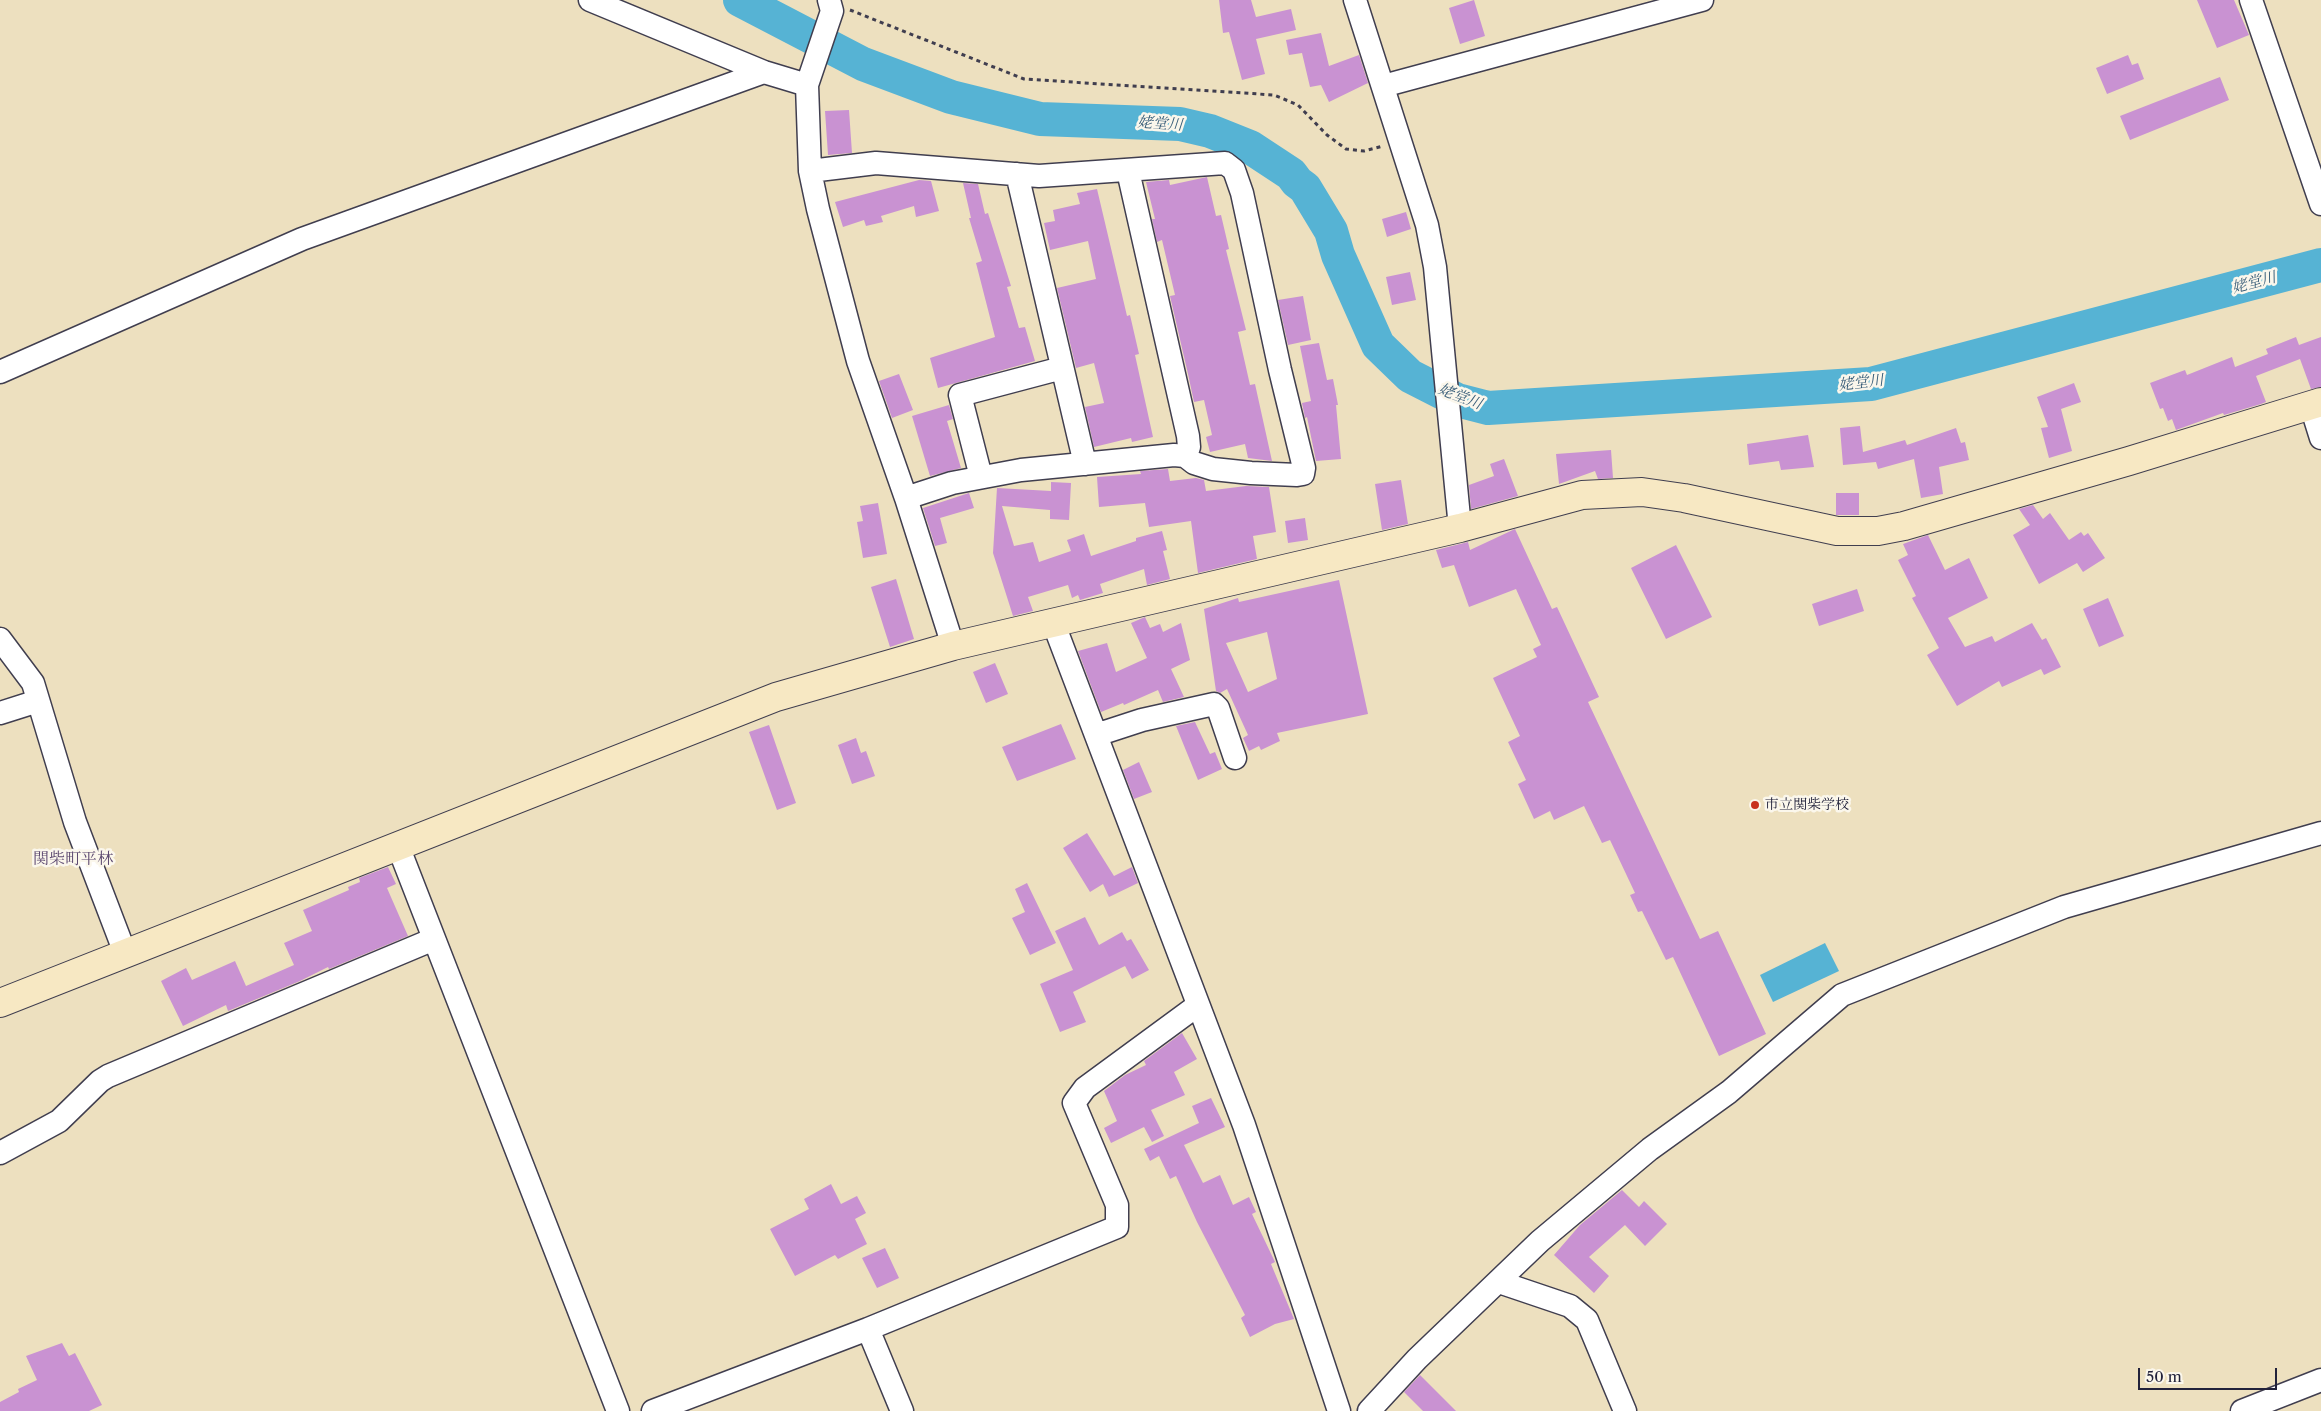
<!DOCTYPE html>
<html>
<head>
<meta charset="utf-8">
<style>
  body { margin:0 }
  #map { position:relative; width:2321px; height:1411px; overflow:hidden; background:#ede0bf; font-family:"Libre Caslon Text",serif }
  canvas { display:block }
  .scale { position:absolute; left:2138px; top:1368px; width:139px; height:22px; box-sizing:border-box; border:2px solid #22223b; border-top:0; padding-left:6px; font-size:15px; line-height:18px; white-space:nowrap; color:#22223b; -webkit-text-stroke:4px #fbf7ec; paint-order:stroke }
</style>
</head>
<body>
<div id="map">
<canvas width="2321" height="1411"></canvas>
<div class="scale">50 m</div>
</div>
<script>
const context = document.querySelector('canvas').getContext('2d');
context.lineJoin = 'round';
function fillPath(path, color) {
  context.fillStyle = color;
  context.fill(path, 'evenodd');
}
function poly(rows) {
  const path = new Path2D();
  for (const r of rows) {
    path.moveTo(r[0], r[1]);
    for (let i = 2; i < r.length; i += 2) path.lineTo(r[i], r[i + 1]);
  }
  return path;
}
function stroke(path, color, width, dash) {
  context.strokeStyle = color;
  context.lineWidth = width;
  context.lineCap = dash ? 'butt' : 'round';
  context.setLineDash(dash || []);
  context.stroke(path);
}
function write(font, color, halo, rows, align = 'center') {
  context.font = font + ' "Libre Caslon Text","Noto Serif JP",serif';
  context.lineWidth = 5;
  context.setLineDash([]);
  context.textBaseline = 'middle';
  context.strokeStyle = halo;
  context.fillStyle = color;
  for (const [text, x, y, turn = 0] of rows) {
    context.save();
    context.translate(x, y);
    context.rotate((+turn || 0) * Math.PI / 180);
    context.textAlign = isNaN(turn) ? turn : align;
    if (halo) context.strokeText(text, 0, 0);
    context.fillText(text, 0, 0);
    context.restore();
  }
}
fillPath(poly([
  [1825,943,1839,971,1773,1002,1760,975]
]), '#56b3d4');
stroke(poly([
  [740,0,863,64,951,97,1040,119,1180,124,1210,131,1250,147,1291,174,1297,182,1305,188,1331,231,1338,255,1378,345,1410,376,1457,400,1488,408,1871,384,2321,265]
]), '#56b3d4', 34);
fillPath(poly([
  [1219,0,1251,0,1256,17,1291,9,1296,30,1256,39,1265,74,1242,80,1229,32,1223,33],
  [1474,0,1485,36,1460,44,1449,8],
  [2197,0,2234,0,2249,35,2217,48],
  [1321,33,1329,66,1359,55,1368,83,1329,102,1321,85,1310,87,1302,53,1289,55,1286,40],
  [2128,55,2132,65,2138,63,2144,79,2107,94,2096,68],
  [2220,77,2229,100,2130,140,2120,116],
  [849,110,852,153,828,155,825,111],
  [1207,177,1216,216,1221,215,1229,249,1226,250,1246,330,1238,332,1250,385,1255,384,1272,461,1248,458,1245,444,1210,452,1206,437,1212,435,1204,400,1194,402,1188,374,1170,296,1175,295,1162,240,1157,242,1152,219,1155,219,1146,182,1169,180,1170,185],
  [919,180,931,181,939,211,916,217,914,206,881,216,883,222,866,226,864,220,843,227,835,202],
  [963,183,978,184,985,214,988,213,1011,286,1007,287,1019,328,1025,327,1035,361,938,388,930,358,995,337,976,263,982,261,969,218,971,218],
  [1097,189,1127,316,1130,315,1139,354,1135,355,1153,437,1132,442,1131,438,1094,447,1085,407,1104,403,1094,363,1076,368,1057,288,1096,279,1088,241,1050,250,1044,223,1055,221,1053,210,1080,204,1077,193],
  [1406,212,1411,229,1387,237,1382,219],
  [1410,272,1416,300,1392,305,1386,277],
  [1303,296,1311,340,1288,345,1278,300],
  [2296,337,2299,345,2321,337,2321,387,2311,389,2300,359,2256,376,2266,402,2261,404,2224,415,2223,413,2176,430,2172,419,2168,421,2163,408,2160,409,2150,383,2185,370,2187,375,2232,357,2235,367,2268,354,2266,349],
  [1319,343,1327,380,1333,379,1338,405,1336,405,1341,459,1316,461,1307,417,1305,418,1302,403,1311,401,1300,346],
  [899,374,913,410,892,418,879,381],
  [2074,383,2081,402,2061,409,2072,451,2049,458,2041,428,2048,427,2037,397],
  [949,405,953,419,947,421,961,468,930,476,912,416],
  [1860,426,1863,452,1905,440,1907,445,1956,428,1961,443,1965,442,1969,460,1939,467,1943,494,1921,498,1914,459,1878,469,1876,462,1843,465,1840,428],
  [1808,435,1814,467,1781,470,1779,461,1749,465,1747,444],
  [1611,450,1613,478,1598,479,1595,471,1559,484,1556,454],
  [1504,459,1518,496,1471,509,1469,485,1494,476,1490,464],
  [1168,469,1170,481,1196,478,1204,480,1206,491,1246,486,1269,487,1276,532,1253,536,1257,559,1198,573,1191,521,1149,527,1145,503,1099,507,1097,477,1141,474,1140,471],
  [1401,480,1408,524,1382,530,1375,484],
  [1051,482,1071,483,1069,520,1050,519,1050,510,1002,506,1014,546,1033,542,1039,562,1071,551,1067,540,1084,534,1091,556,1136,541,1136,538,1162,531,1167,550,1163,551,1170,579,1147,585,1144,569,1100,584,1103,593,1080,600,1078,595,1072,598,1068,585,1028,597,1033,611,1013,616,993,553,997,488,1051,491],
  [969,493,974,508,940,518,947,543,935,546,923,508],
  [1836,493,1859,493,1859,515,1836,515],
  [878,503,887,554,863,558,857,522,863,521,860,506],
  [2033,505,2043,519,2050,513,2069,540,2081,532,2084,536,2088,533,2105,558,2083,572,2077,563,2039,584,2013,535,2030,525,2019,509],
  [1305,518,1308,540,1288,543,1285,521],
  [1515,529,1552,609,1557,607,1599,697,1588,702,1700,939,1718,931,1766,1034,1719,1056,1673,957,1666,960,1642,911,1638,912,1630,895,1635,893,1610,840,1602,843,1584,806,1554,820,1550,811,1534,819,1518,784,1526,780,1508,742,1520,736,1493,678,1537,657,1533,649,1541,645,1516,589,1469,607,1454,565,1442,568,1436,550,1468,542,1470,550],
  [1928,535,1945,570,1969,558,1988,598,1948,618,1965,647,1992,636,1995,642,2032,623,2042,640,2046,638,2061,667,2044,675,2041,669,2002,687,1999,681,1957,706,1927,655,1939,648,1912,598,1916,596,1898,560,1908,555,1903,544],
  [1676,545,1712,617,1666,639,1631,568],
  [896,579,914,639,890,647,871,587],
  [1339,580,1368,714,1277,733,1280,741,1261,750,1259,746,1249,751,1243,738,1248,735,1227,689,1220,693,1216,691,1204,609,1238,598,1239,602],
  [1267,632,1277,679,1248,692,1226,643],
  [1857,589,1864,611,1819,626,1812,604],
  [2108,598,2124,636,2099,647,2083,609],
  [1145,617,1150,628,1160,624,1163,632,1181,623,1190,660,1171,669,1184,697,1163,702,1158,690,1124,705,1123,703,1101,712,1078,651,1107,643,1116,672,1147,658,1131,623],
  [995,663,1008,694,986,703,973,672],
  [1195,722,1210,754,1215,752,1222,769,1198,780,1176,726],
  [1061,724,1076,759,1017,781,1002,747],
  [769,725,796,803,777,810,749,732],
  [856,738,861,753,866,751,875,776,852,784,838,745],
  [1139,762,1152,792,1134,799,1123,770],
  [1087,833,1114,876,1132,867,1138,883,1109,897,1103,884,1090,892,1063,848],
  [388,867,396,884,387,888,408,936,329,969,328,967,300,981,228,1011,226,1005,183,1026,161,981,186,968,192,980,235,961,246,986,294,965,284,943,312,931,303,910,349,890,348,887,360,882,359,878],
  [1027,883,1056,943,1030,955,1012,918,1025,912,1015,889],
  [1085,917,1099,945,1122,932,1127,941,1131,939,1149,970,1132,979,1125,966,1073,992,1086,1022,1060,1032,1040,984,1073,970,1055,931],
  [1182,1033,1197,1059,1174,1072,1185,1095,1151,1110,1164,1136,1152,1142,1144,1127,1111,1143,1104,1128,1117,1121,1104,1091,1125,1075,1146,1065,1144,1061],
  [1211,1098,1225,1127,1184,1145,1203,1183,1220,1175,1233,1205,1249,1197,1256,1212,1252,1214,1275,1262,1271,1264,1294,1319,1275,1324,1250,1337,1241,1318,1245,1315,1197,1222,1176,1176,1170,1179,1159,1156,1150,1161,1144,1149,1199,1123,1192,1106],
  [831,1184,841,1204,857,1196,866,1213,855,1219,867,1244,838,1259,835,1255,795,1276,770,1229,809,1209,804,1199],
  [1622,1190,1639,1207,1644,1201,1667,1224,1645,1246,1625,1225,1589,1257,1609,1276,1594,1293,1554,1255,1580,1225],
  [885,1248,899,1278,877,1288,862,1258],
  [62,1343,69,1356,75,1353,102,1405,89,1411,0,1411,0,1402,19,1392,18,1389,37,1380,26,1356],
  [1420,1375,1456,1411,1423,1411,1404,1392]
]), '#c992d2');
const street = poly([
  [590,0,764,72,807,85],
  [829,0,832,11,807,85,810,171,818,209,858,361,906,498,953,646],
  [1355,0,1427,225,1435,267,1460,528],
  [2251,0,2321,204],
  [1383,86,1702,0],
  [810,171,876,163,1039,176,1225,163,1234,170,1242,193,1280,370,1304,468,1303,474,1297,475,1251,473,1213,469,1194,463,1185,456,1174,455,1021,470,952,483,906,498],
  [1128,171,1188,436,1189,447,1185,456],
  [1017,174,1085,464],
  [0,372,302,239,764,72],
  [2311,406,2321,438],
  [981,477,960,395,1062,368],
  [1053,622,1244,1125,1339,1411],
  [0,639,33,683,75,822,125,953],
  [0,713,38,701],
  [1096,735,1142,720,1214,704,1218,708,1235,758],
  [398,846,618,1411],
  [0,1153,59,1121,100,1081,108,1076,434,939],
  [1499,1282,1570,1306,1587,1320,1625,1411],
  [868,1329,902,1411],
  [653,1411,868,1329,1117,1227,1117,1205,1074,1103,1085,1088,1198,1005],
  [1369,1411,1417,1359,1540,1241,1650,1149,1729,1092,1842,995,2064,907,2321,833],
  [2242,1411,2321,1380]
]);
const secondary = poly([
  [0,1003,776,697,953,646,1460,528,1582,495,1642,492,1684,498,1837,531,1878,531,1904,526,2129,461,2321,402]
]);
stroke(street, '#403e4f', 25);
stroke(secondary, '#403e4f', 30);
stroke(poly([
  [850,10,1024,79,1274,95,1298,105,1327,135,1346,149,1364,151,1383,146]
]), '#403e4f', 3, [4, 4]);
stroke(street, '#fff', 22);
stroke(secondary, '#f7e8c3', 28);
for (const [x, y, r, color] of [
  [1755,805,5,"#c8321e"]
]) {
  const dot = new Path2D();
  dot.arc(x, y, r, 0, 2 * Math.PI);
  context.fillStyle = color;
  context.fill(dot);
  stroke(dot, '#fbf7ec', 2);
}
write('14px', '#22223b', '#fbf7ec', [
  ["市立関柴学校",1765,805]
], 'left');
write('italic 15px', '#375c78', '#fbf7ec', [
  ["姥堂川",1160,124,4],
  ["姥堂川",2254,283,-15],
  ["姥堂川",1861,383,-7],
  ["姥堂川",1460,397,21]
]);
write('16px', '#5c4970', '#fbf7ec', [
  ["関柴町平林",73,859]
]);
</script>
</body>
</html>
